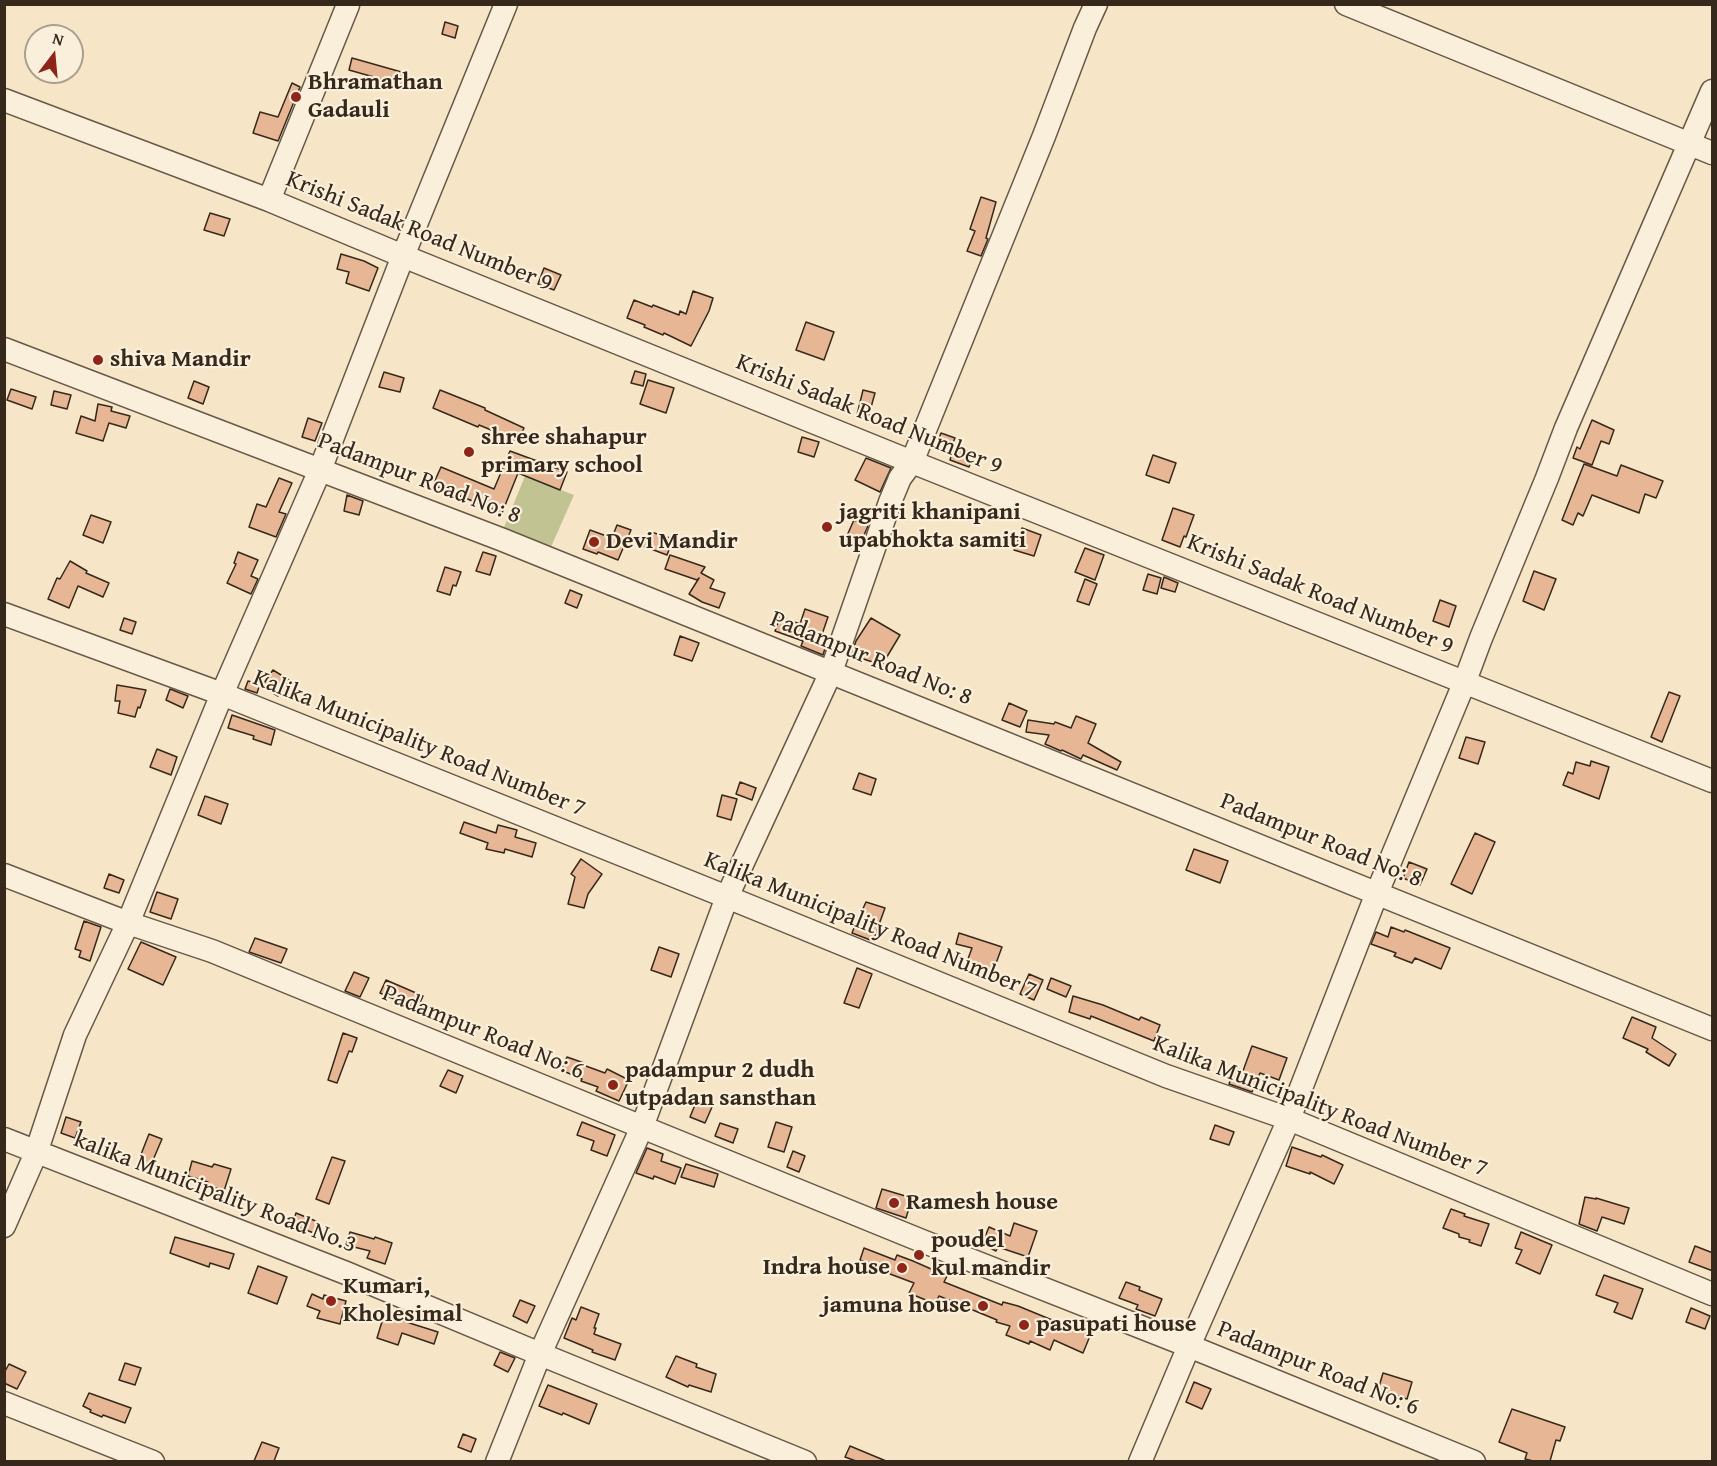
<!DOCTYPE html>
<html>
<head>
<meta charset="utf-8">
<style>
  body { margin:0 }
  #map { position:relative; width:1717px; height:1466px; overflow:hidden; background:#f6e6c7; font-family:"Gentium Book Plus",serif }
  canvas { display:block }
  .frame { position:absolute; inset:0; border:6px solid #36281b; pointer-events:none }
  .north { position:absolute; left:24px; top:24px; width:60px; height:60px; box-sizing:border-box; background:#f9efdb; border:2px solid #ab9f8e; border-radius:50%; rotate:16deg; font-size:16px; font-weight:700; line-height:24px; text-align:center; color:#36281b }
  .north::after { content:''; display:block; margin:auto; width:21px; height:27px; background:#8f2418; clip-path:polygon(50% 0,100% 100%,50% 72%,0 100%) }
</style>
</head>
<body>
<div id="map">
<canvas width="1717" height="1466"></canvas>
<div class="frame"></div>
<div class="north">N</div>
</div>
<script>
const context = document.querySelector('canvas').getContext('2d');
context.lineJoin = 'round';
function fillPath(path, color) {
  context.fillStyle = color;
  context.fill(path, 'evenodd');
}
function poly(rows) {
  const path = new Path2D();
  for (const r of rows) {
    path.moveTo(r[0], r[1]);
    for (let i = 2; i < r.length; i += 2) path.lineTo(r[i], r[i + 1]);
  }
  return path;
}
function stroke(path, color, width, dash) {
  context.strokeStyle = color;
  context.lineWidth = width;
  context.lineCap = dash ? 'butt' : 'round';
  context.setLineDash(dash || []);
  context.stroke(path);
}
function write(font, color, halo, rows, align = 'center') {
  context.font = font + ' "Gentium Book Plus",serif';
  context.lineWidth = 4.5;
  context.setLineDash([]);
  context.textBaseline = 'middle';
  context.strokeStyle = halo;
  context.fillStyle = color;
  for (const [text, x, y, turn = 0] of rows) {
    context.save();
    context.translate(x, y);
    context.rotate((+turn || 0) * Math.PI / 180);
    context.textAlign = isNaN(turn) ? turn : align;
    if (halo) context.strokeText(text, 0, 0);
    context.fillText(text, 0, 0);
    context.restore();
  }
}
fillPath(poly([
  [525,476,574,495,547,556,500,537]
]), '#c2c392');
const building = poly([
  [445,22,458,26,455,38,442,34,445,22],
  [352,58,405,73,402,85,349,70,352,58],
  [292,83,300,87,278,141,253,133,260,112,278,117,292,83],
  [981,197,996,202,986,238,988,239,981,256,967,251,975,231,970,229,981,197],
  [210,213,230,219,224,236,204,230,210,213],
  [341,254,364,261,378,268,369,291,346,283,349,272,337,269,341,254],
  [544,268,561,275,554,290,538,284,544,268],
  [693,291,713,298,709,311,691,346,664,333,663,335,644,327,645,325,627,318,634,300,652,307,653,305,679,315,680,311,686,314,693,291],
  [806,322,834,332,824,360,796,350,806,322],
  [635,371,646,374,643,386,631,383,635,371],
  [384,372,404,378,400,392,379,387,384,372],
  [648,380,674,388,666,413,640,404,648,380],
  [194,381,209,387,203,404,188,398,194,381],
  [11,389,36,397,32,409,7,400,11,389],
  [440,390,485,408,485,410,524,428,518,441,479,425,478,427,433,408,440,390],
  [863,390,875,393,868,418,857,415,863,390],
  [54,391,71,395,67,409,51,405,54,391],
  [98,404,112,407,111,411,130,416,126,428,109,423,103,441,76,433,81,416,95,421,98,404],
  [308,418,322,423,315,441,302,437,308,418],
  [1592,420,1614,430,1609,444,1601,441,1592,465,1573,458,1577,447,1580,449,1592,420],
  [941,433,955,438,948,454,935,449,941,433],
  [802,437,819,442,814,457,798,452,802,437],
  [954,446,974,453,969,467,950,460,954,446],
  [510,451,567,472,560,490,518,473,502,513,433,485,441,467,494,489,510,451],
  [1153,455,1176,463,1169,483,1146,475,1153,455],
  [866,458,891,468,880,492,855,480,866,458],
  [1584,464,1617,476,1621,465,1663,481,1656,498,1645,494,1639,513,1592,495,1583,516,1578,513,1573,525,1562,520,1584,464],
  [279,478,292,483,279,512,286,514,276,537,249,527,257,504,266,507,279,478],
  [347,495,363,501,359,515,344,511,347,495],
  [1173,508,1194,515,1186,537,1184,536,1180,547,1162,540,1173,508],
  [91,515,111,522,103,543,83,535,91,515],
  [854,520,868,526,859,546,845,540,854,520],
  [617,525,631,530,618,560,598,552,597,554,583,549,590,530,612,538,617,525],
  [1022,528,1041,535,1034,556,1014,550,1022,528],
  [648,531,673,539,667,555,643,546,648,531],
  [1085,548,1104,555,1095,580,1075,572,1085,548],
  [238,552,258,560,251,576,258,579,251,594,227,583,236,564,234,563,238,552],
  [483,552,496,556,490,575,476,571,483,552],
  [670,555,705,567,701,573,714,580,710,588,725,593,719,608,702,602,689,594,699,578,697,580,665,569,670,555],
  [70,561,87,571,86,573,109,583,103,597,78,586,69,608,48,599,57,578,60,579,70,561],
  [445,567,461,572,456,586,453,585,450,595,437,591,445,567],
  [1534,571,1556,579,1544,610,1523,601,1534,571],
  [1148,574,1161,578,1157,594,1143,590,1148,574],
  [1164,577,1178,583,1175,592,1161,588,1164,577],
  [1085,579,1097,584,1089,605,1077,601,1085,579],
  [570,590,582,595,577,608,565,603,570,590],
  [1440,600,1456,606,1449,627,1433,621,1440,600],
  [805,609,828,617,819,643,826,645,823,655,801,646,803,641,775,631,780,617,800,624,805,609],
  [124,618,136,622,132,634,120,630,124,618],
  [871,618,900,635,882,665,857,657,856,659,851,656,856,641,871,618],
  [680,636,699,643,692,661,674,655,680,636],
  [273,670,289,680,278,696,262,686,273,670],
  [248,681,260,684,257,693,245,689,248,681],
  [117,685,146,690,140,708,138,707,135,717,118,713,120,701,115,701,117,685],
  [170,689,188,696,183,708,166,700,170,689],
  [1669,692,1680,696,1662,742,1651,737,1669,692],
  [1009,703,1027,711,1020,727,1002,720,1009,703],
  [232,715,275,730,271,745,253,739,254,736,228,728,232,715],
  [1076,716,1096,724,1088,743,1121,762,1117,770,1083,755,1081,759,1062,750,1061,751,1045,744,1049,735,1026,732,1028,720,1054,724,1055,722,1071,728,1076,716],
  [1466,737,1485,742,1478,764,1459,758,1466,737],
  [157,749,177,757,171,775,150,767,157,749],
  [1591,761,1609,767,1599,799,1563,785,1568,772,1573,774,1576,762,1590,766,1591,761],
  [859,773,876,779,871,795,853,789,859,773],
  [740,782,756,788,752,800,736,794,740,782],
  [722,795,737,799,731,820,717,816,722,795],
  [205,796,228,804,221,824,198,815,205,796],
  [464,822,496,833,498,825,517,830,515,837,536,843,532,857,505,849,504,853,486,849,488,843,460,833,464,822],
  [1475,833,1495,842,1472,894,1451,884,1475,833],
  [1194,849,1228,861,1220,883,1186,870,1194,849],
  [581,859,602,874,588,894,584,908,568,904,575,877,571,874,581,859],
  [1409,862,1427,869,1420,885,1403,878,1409,862],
  [109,874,124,880,119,893,104,888,109,874],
  [157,892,178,899,171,919,150,912,157,892],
  [866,902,885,908,873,941,852,933,859,915,860,915,866,902],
  [84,921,101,927,90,961,79,957,81,951,75,949,84,921],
  [1391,927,1404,932,1405,930,1450,948,1441,969,1415,958,1412,963,1394,956,1396,953,1371,944,1376,932,1388,937,1391,927],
  [959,933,1002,947,991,977,965,967,972,948,956,944,959,933],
  [255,938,287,949,281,963,249,952,255,938],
  [141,942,176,957,163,985,128,969,141,942],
  [659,947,679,954,671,977,651,970,659,947],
  [857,968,872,974,859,1008,844,1003,857,968],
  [354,972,369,978,360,997,345,991,354,972],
  [1029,974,1043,980,1034,1000,1020,994,1029,974],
  [1051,978,1071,986,1066,997,1047,989,1051,978],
  [386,980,423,996,417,1009,380,993,386,980],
  [1073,996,1103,1005,1139,1020,1141,1017,1160,1025,1154,1041,1091,1016,1090,1019,1069,1012,1073,996],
  [1632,1017,1656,1027,1652,1038,1676,1054,1669,1066,1646,1052,1648,1049,1623,1038,1632,1017],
  [343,1033,357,1038,352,1052,349,1051,337,1083,328,1080,343,1033],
  [1252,1046,1287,1058,1279,1080,1260,1073,1252,1092,1229,1084,1235,1068,1243,1071,1252,1046],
  [567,1057,584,1063,583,1065,605,1073,607,1069,629,1080,619,1101,596,1091,598,1087,581,1081,582,1079,561,1070,567,1057],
  [448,1070,463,1076,456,1093,440,1086,448,1070],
  [697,1100,712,1107,705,1123,690,1117,697,1100],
  [66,1117,81,1122,75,1138,61,1133,66,1117],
  [582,1122,615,1135,607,1156,591,1150,594,1141,577,1135,582,1122],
  [776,1122,792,1127,784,1152,768,1147,776,1122],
  [720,1123,738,1129,733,1143,715,1136,720,1123],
  [1215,1125,1234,1132,1229,1145,1210,1139,1215,1125],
  [149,1134,162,1139,150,1167,138,1162,149,1134],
  [1292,1147,1321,1157,1322,1155,1343,1165,1334,1184,1310,1172,1310,1174,1286,1166,1292,1147],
  [647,1148,663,1154,661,1161,681,1168,675,1184,654,1176,653,1179,636,1173,647,1148],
  [793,1151,805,1156,799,1172,787,1167,793,1151],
  [332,1157,345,1161,329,1204,316,1199,332,1157],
  [192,1161,212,1167,214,1164,231,1169,224,1191,207,1185,208,1182,188,1176,192,1161],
  [686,1164,718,1174,714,1187,681,1177,686,1164],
  [882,1189,912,1198,906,1218,876,1208,882,1189],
  [1585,1197,1596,1199,1596,1198,1629,1208,1624,1224,1602,1217,1597,1231,1579,1224,1585,1197],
  [1451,1209,1465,1214,1464,1216,1489,1224,1481,1246,1469,1242,1470,1240,1459,1237,1459,1234,1443,1228,1451,1209],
  [296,1213,318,1222,314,1233,292,1225,296,1213],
  [1014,1223,1037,1231,1028,1257,998,1247,996,1251,982,1244,989,1227,1010,1236,1014,1223],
  [350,1232,374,1239,375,1237,392,1243,385,1264,367,1258,370,1251,346,1245,350,1232],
  [1521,1232,1552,1245,1540,1274,1516,1263,1522,1250,1515,1248,1521,1232],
  [175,1237,234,1254,229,1269,210,1263,209,1267,170,1253,175,1237],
  [1695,1246,1713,1253,1713,1271,1689,1262,1695,1246],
  [864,1248,895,1260,897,1255,913,1261,947,1276,944,1282,1002,1305,1003,1302,1018,1306,1074,1329,1076,1324,1092,1331,1083,1353,1054,1340,1050,1350,1030,1341,1029,1344,1006,1335,1010,1326,996,1322,997,1320,939,1296,935,1304,909,1293,914,1283,890,1274,891,1272,860,1260,864,1248],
  [258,1266,287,1277,277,1304,248,1293,258,1266],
  [1604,1275,1643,1289,1632,1319,1614,1312,1618,1303,1596,1295,1604,1275],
  [1126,1282,1140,1287,1139,1290,1162,1299,1155,1316,1136,1309,1138,1305,1119,1298,1126,1282],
  [312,1294,323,1299,324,1295,346,1301,340,1324,317,1318,320,1311,307,1306,312,1294],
  [520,1300,535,1306,527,1323,513,1316,520,1300],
  [581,1307,599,1314,594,1328,596,1328,594,1334,621,1344,615,1360,592,1352,593,1350,564,1338,572,1318,576,1320,581,1307],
  [1691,1308,1710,1316,1705,1329,1686,1322,1691,1308],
  [384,1315,438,1332,434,1344,402,1333,398,1345,377,1338,384,1315],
  [500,1352,515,1358,508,1372,494,1365,500,1352],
  [676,1356,697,1364,696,1367,716,1374,711,1392,689,1385,688,1387,666,1377,676,1356],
  [125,1363,141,1368,135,1385,119,1380,125,1363],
  [9,1364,26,1372,17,1389,4,1383,4,1373,9,1364],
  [1383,1373,1412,1382,1407,1399,1378,1390,1383,1373],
  [1194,1382,1211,1389,1202,1409,1186,1402,1194,1382],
  [548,1385,597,1404,589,1424,563,1413,562,1415,539,1406,548,1385],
  [89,1393,131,1408,125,1423,103,1415,102,1417,90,1412,91,1410,83,1406,89,1393],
  [1512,1409,1565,1427,1560,1441,1556,1440,1550,1461,1533,1461,1525,1459,1527,1453,1499,1442,1512,1409],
  [463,1434,476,1439,471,1452,458,1447,463,1434],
  [262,1442,279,1448,274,1461,254,1461,262,1442],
  [850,1446,886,1461,856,1461,845,1457,850,1446]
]);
fillPath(building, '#e7b695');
stroke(building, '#36281b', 1.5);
const minor = poly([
  [1346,4,1712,153],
  [4,100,269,200,403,256,912,462,1712,781],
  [269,200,348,5],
  [4,349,503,540,1712,1029],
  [4,614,222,694,727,897,1166,1076,1289,1119,1712,1294],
  [4,875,128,923,212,951,642,1127,922,1241,1189,1346,1474,1462],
  [4,1139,346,1273,540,1354,805,1462],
  [4,1226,36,1153,75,1035,128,923,222,694,320,470,403,256,506,4],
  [4,1403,153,1462],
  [497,1462,540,1354,642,1127,727,897,831,672,890,502,900,478,912,462,1044,136,1085,28,1096,4],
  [1140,1462,1189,1346,1289,1119,1377,893,1465,681,1481,638,1547,478,1566,428,1712,91]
]);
stroke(minor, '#665846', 25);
stroke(minor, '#f9efdb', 22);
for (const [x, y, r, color] of [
  [296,97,6,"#8f2418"],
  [98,360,6,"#8f2418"],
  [469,452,6,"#8f2418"],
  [827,527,6,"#8f2418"],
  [594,542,6,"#8f2418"],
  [613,1085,6,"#8f2418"],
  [894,1203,6,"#8f2418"],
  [919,1255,6,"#8f2418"],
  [902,1268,6,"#8f2418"],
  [331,1301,6,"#8f2418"],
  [983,1306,6,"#8f2418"],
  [1024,1325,6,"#8f2418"]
]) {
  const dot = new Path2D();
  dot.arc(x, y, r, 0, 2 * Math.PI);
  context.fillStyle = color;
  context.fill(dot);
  stroke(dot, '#f9efdb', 2);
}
write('bold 24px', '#36281b', '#f9efdb', [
  ["Bhramathan",308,83],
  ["Gadauli",308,111],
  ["shiva Mandir",110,360],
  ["shree shahapur",481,438],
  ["primary school",481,466],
  ["jagriti khanipani",839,513],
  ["upabhokta samiti",839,541],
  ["Devi Mandir",606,542],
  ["padampur 2 dudh",625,1071],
  ["utpadan sansthan",625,1099],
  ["Ramesh house",906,1203],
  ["poudel",931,1241],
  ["kul mandir",931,1269],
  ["Indra house",890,1268,"right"],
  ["Kumari,",343,1287],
  ["Kholesimal",343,1315],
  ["jamuna house",971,1306,"right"],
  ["pasupati house",1036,1325]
], 'left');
write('24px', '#36281b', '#f9efdb', [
  ["Krishi Sadak Road Number 9",419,232,22],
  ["Krishi Sadak Road Number 9",869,415,22],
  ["Padampur Road No: 8",419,479,21],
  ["Krishi Sadak Road Number 9",1320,595,22],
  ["Padampur Road No: 8",871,659,22],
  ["Kalika Municipality Road Number 7",419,744,22],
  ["Padampur Road No: 8",1321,841,22],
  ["Kalika Municipality Road Number 7",870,926,22],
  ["Padampur Road No: 6",483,1033,22],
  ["Kalika Municipality Road Number 7",1320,1107,21],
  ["kalika Municipality Road No.3",215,1193,21],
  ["Padampur Road No: 6",1318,1369,22]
]);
</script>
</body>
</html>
